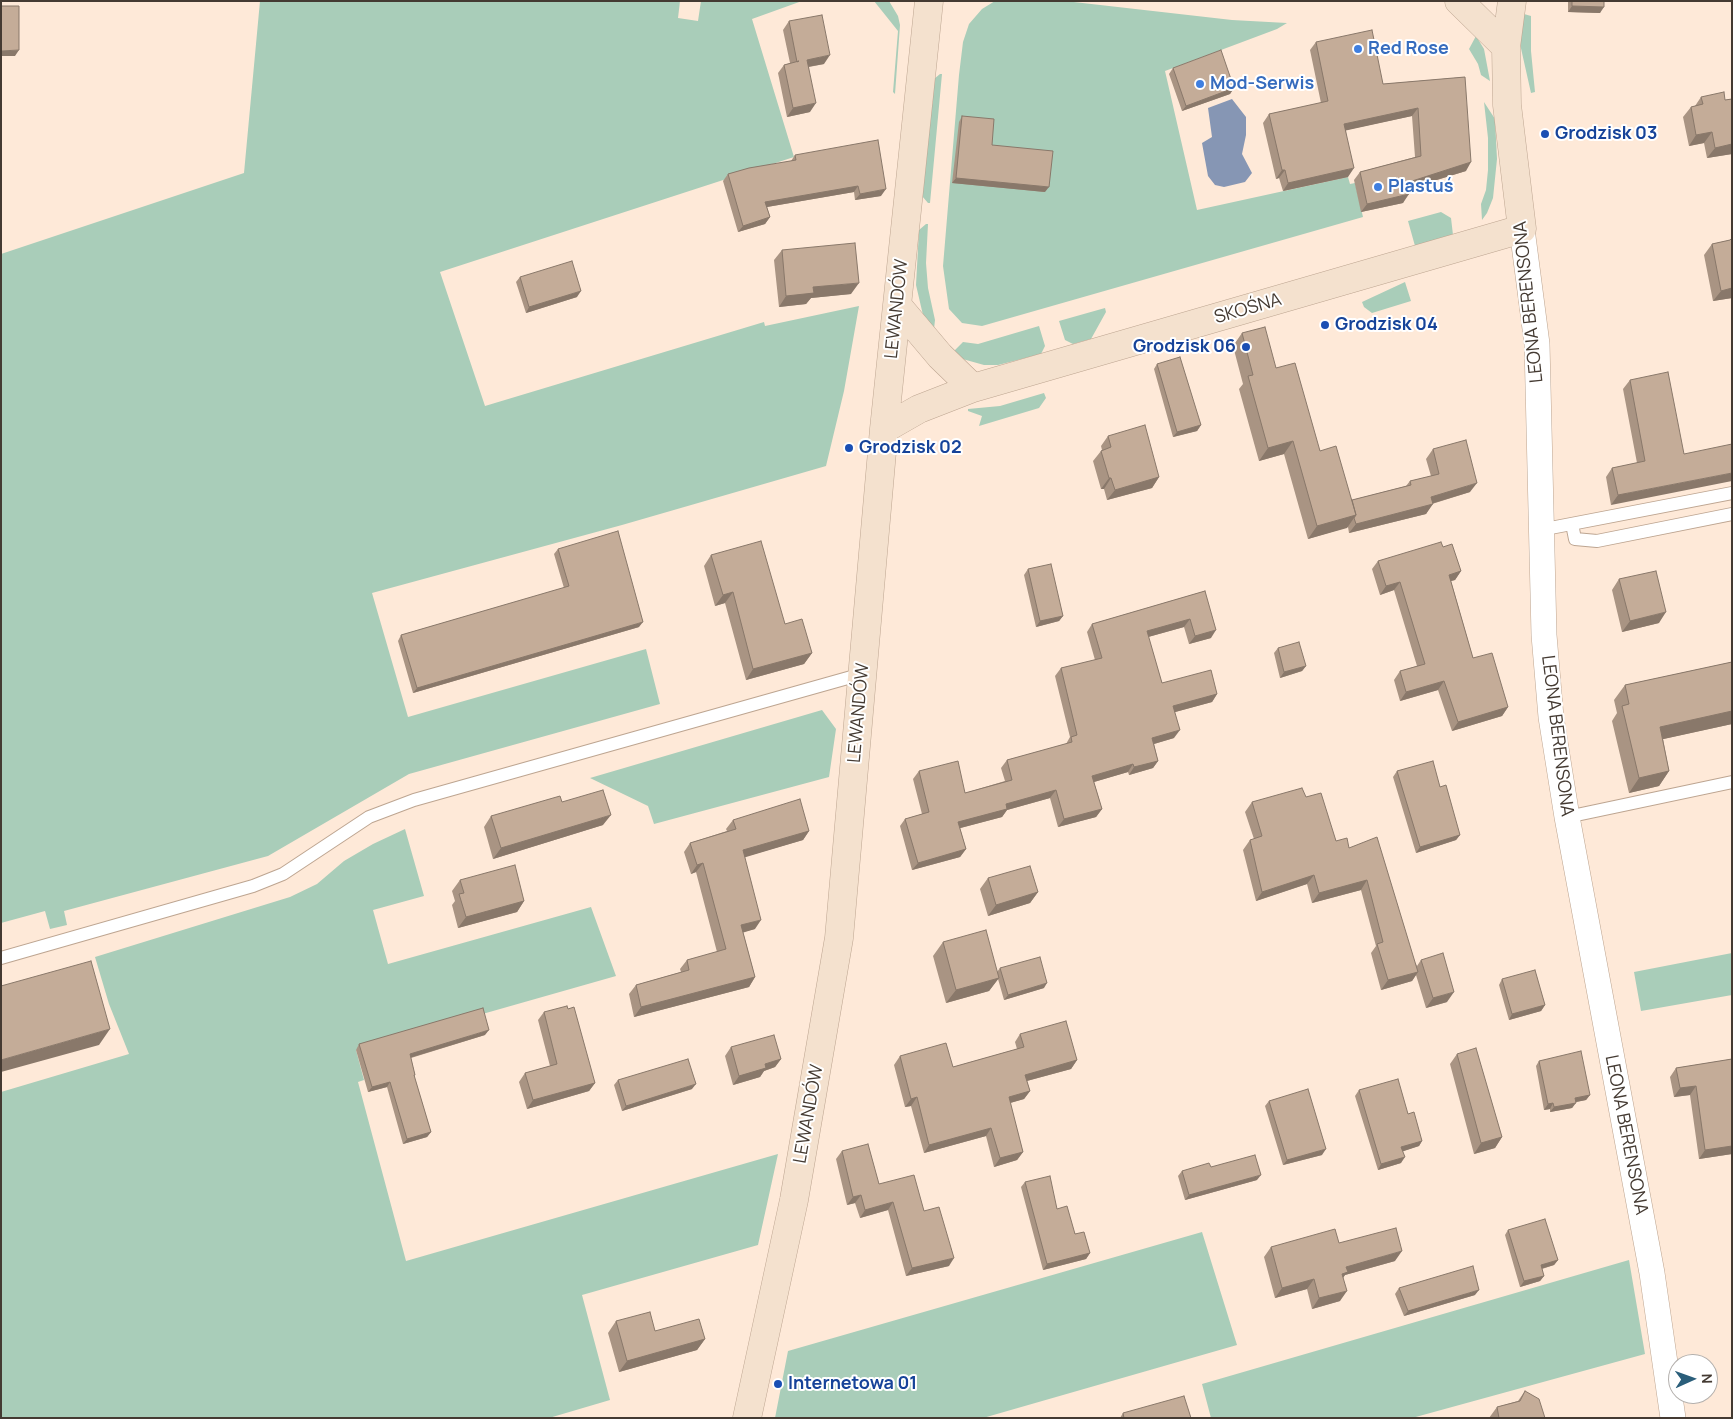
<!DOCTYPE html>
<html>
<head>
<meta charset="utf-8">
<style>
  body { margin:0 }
  #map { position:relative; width:1733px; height:1419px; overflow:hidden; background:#fee9d8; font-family:Manrope,sans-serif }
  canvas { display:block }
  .frame { position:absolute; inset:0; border:2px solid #443a32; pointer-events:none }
  .north { position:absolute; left:1668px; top:1354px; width:50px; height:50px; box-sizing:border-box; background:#fff; border:1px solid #b4b0ad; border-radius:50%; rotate:88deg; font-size:14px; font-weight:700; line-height:20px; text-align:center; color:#443a32 }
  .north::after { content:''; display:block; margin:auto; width:18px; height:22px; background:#2a5e7a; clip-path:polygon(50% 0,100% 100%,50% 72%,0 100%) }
</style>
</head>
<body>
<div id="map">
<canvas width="1733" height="1419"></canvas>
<div class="frame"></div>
<div class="north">N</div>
</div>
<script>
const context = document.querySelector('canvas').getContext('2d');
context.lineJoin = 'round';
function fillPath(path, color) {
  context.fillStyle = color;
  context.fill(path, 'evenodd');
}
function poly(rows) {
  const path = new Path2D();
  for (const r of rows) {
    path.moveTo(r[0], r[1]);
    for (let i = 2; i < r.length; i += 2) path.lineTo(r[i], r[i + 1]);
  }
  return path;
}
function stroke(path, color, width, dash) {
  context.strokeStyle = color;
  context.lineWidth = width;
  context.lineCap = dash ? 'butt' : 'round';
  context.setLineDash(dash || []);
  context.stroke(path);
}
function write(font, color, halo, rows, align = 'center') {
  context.font = font + ' Manrope,sans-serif';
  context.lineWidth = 4;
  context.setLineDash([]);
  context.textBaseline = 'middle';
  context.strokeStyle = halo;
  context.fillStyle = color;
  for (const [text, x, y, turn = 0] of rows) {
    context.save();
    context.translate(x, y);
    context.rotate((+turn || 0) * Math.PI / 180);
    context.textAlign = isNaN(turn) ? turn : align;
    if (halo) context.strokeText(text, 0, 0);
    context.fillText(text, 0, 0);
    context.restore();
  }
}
fillPath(poly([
  [260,1,680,1,678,18,698,21,701,1,802,1,752,19,794,157,440,272,485,406,764,322,765,326,859,306,844,391,826,466,622,525,372,593,408,717,646,649,660,704,409,774,268,856,64,911,67,925,50,929,45,911,1,923,1,254,244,173],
  [874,1,889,1,898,16,900,25,895,94,893,92,898,31],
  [995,1,1065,1,1232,20,1287,23,1277,29,1165,71,1197,210,1348,177,1350,184,1355,183,1363,217,982,326,962,323,949,309,943,266,959,75,963,42,969,24,982,9],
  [1524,14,1531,16,1531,51,1535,92,1531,93,1518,35],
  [1476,36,1484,49,1490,81,1481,75,1478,64,1469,49],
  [940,74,942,74,930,203,928,203,922,196,931,107,933,102,931,98,934,79],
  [1484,102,1495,119,1497,159,1493,198,1487,213,1482,220,1481,204,1486,190,1488,170,1488,138],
  [1441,212,1451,218,1453,235,1415,246,1408,221],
  [926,224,928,224,926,263,928,288,935,320,934,329,923,315,916,285,919,230],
  [1405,282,1411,301,1372,313,1364,307,1362,302],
  [1105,308,1106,312,1091,339,1073,344,1065,340,1059,321],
  [1039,326,1045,346,1041,354,998,365,984,365,959,358,952,353,963,342,978,344],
  [1044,393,1046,398,1039,408,979,426,982,416,968,411,968,409,1000,406],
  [822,710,836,729,829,777,654,824,648,806,590,778],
  [405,829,424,896,373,910,388,964,591,907,616,976,356,1050,364,1080,358,1082,406,1261,778,1154,758,1245,582,1295,610,1400,549,1418,1,1418,1,1092,129,1054,109,1004,95,957,290,897,317,884,344,861,373,844],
  [1732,953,1732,995,1641,1011,1634,972],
  [1202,1232,1237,1345,983,1418,775,1418,788,1351],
  [1629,1260,1645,1354,1412,1418,1211,1418,1202,1384]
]), '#a9cdb9');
fillPath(poly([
  [1232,99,1246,117,1246,135,1242,154,1252,173,1245,182,1224,187,1215,185,1208,176,1202,143,1212,137,1208,108]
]), '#8696b4');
const lane = poly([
  [1572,524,1575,539,1597,541,1732,514],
  [1540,530,1732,493],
  [1567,817,1732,782],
  [1,958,253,886,283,874,369,817,414,800,862,674]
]);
const street = poly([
  [1522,229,1537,344,1544,635,1551,717,1567,817,1652,1273,1673,1418]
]);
const secondary = poly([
  [1459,1,1506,47],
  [897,305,940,356,973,388],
  [884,429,919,409,973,388,1522,229,1507,105,1506,47,1512,1],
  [747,1418,794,1200,839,938,884,429,929,1]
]);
stroke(lane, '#bda591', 14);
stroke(street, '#bda591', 26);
stroke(secondary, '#bda591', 29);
stroke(lane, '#fff', 12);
stroke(street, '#fff', 25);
stroke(secondary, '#f4e1ce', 28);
fillPath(poly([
  [1568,1,1604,1,1600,13,1568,12],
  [789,21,824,64,809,67,810,112,787,117,778,73,784,65,790,63,783,30],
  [1316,42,1383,84,1465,77,1466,171,1408,189,1403,203,1361,212,1354,180,1360,172,1415,157,1412,116,1346,130,1348,177,1283,191,1279,178,1276,179,1263,123,1269,114,1321,103,1310,50],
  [1173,68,1234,88,1230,94,1182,111,1169,74],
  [1701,97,1725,100,1732,99,1732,154,1707,158,1704,143,1689,146,1683,117,1691,107,1695,106],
  [962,116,992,145,1045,192,952,183,959,122],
  [795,155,881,196,855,200,854,192,767,207,770,217,765,224,738,232,723,181,728,174,791,161],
  [1732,238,1732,298,1713,301,1704,255,1712,244,1730,240],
  [782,250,851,294,811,298,806,304,779,307,774,260],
  [520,277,577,297,526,313,516,282],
  [1242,333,1276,368,1320,451,1352,500,1406,486,1410,481,1431,476,1426,459,1433,449,1470,492,1432,504,1426,514,1349,533,1348,527,1308,539,1284,454,1259,461,1239,389,1243,384,1233,346],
  [1157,364,1201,425,1197,431,1173,437,1154,369],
  [1630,380,1684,454,1611,505,1606,477,1612,468,1637,463,1623,389],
  [1108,436,1159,477,1152,488,1107,500,1104,489,1101,489,1093,461,1101,451,1102,450,1101,446],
  [1443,547,1461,571,1455,580,1451,581,1473,658,1508,707,1502,716,1452,731,1438,690,1400,701,1394,680,1400,671,1417,666,1394,590,1380,595,1372,569,1378,561],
  [558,549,639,627,413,693,398,641,401,635,564,588,554,554],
  [711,555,812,653,804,664,746,680,725,603,715,606,704,566],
  [1028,569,1063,616,1059,621,1036,627,1024,575],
  [1619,579,1659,623,1622,632,1612,590],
  [1205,591,1211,638,1189,644,1184,627,1148,637,1162,683,1217,694,1212,702,1175,712,1174,738,1154,744,1158,761,1153,768,1129,775,1128,772,1094,782,1102,809,1096,817,1058,827,1050,798,1007,810,1002,817,960,828,966,849,960,857,912,870,900,826,905,819,922,814,913,779,919,771,965,793,1005,781,1001,768,1007,760,1066,744,1070,737,1055,676,1061,668,1095,660,1087,632,1092,624],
  [1278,648,1306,666,1302,671,1280,678,1274,653],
  [1732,662,1732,724,1663,739,1669,771,1659,786,1629,793,1612,721,1617,713,1614,700,1625,685],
  [1397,771,1440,787,1460,835,1456,840,1416,853,1393,777],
  [1306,797,1336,841,1349,848,1417,966,1421,960,1447,1002,1426,1008,1416,975,1412,981,1381,990,1371,953,1376,946,1361,890,1312,903,1307,884,1256,901,1243,850,1250,840,1254,839,1245,812,1252,802],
  [562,802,603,825,493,859,484,827,491,816],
  [733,820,809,831,803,840,744,857,755,929,743,932,755,977,749,987,634,1017,629,994,636,985,681,972,680,969,687,960,717,952,696,872,691,874,684,852,690,843,727,831,726,829],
  [988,878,1038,892,1030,903,988,916,980,889],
  [460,880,524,901,517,912,458,928,452,905,455,901,452,891],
  [943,942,997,972,1000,968,1044,988,1004,1000,998,979,989,991,946,1003,933,956],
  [1502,979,1545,1005,1541,1011,1509,1020,1499,985],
  [544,1012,595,1083,589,1091,527,1109,519,1082,525,1073,550,1066,538,1020],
  [1020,1034,1077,1060,1071,1069,1027,1081,1030,1091,1024,1099,1010,1103,1023,1152,1017,1160,994,1167,986,1136,924,1153,911,1106,905,1107,894,1065,900,1056,953,1067,1017,1049,1015,1042],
  [485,1035,411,1058,415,1075,414,1076,431,1132,427,1137,403,1144,387,1087,368,1092,356,1050,359,1044],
  [731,1047,781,1059,775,1067,764,1071,760,1077,733,1085,725,1056],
  [1457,1054,1502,1137,1495,1148,1474,1154,1450,1064],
  [1732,1059,1732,1154,1699,1159,1690,1095,1674,1097,1670,1077,1676,1068],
  [1539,1061,1590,1095,1586,1100,1576,1102,1572,1108,1550,1112,1550,1109,1544,1110,1536,1066],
  [618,1080,692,1089,622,1111,614,1085],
  [1359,1090,1408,1114,1422,1141,1419,1146,1403,1151,1401,1163,1378,1170,1355,1096],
  [1269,1101,1322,1155,1283,1165,1265,1106],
  [842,1151,879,1184,924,1211,949,1266,906,1276,888,1210,860,1218,855,1203,847,1205,836,1159],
  [1211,1167,1257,1180,1185,1200,1178,1176,1182,1171],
  [1025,1182,1057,1209,1075,1234,1090,1253,1086,1259,1043,1270,1021,1187],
  [1508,1230,1558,1260,1554,1265,1542,1269,1544,1276,1540,1281,1520,1287,1505,1235],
  [1339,1243,1395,1261,1345,1275,1343,1278,1340,1301,1312,1309,1307,1289,1275,1298,1264,1257,1271,1247],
  [1399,1288,1475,1295,1404,1316,1395,1294],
  [616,1321,655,1331,705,1339,697,1350,619,1372,608,1333],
  [1525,1391,1545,1418,1489,1418,1497,1407,1518,1401],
  [1123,1413,1191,1418,1120,1418]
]), '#a99483');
fillPath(poly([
  [1572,6,1604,7,1600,13,1568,12],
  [19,50,15,56,1,56,1,51],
  [830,55,824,64,801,68,807,60],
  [1234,88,1230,94,1182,111,1186,106],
  [816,103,810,112,787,117,793,108],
  [1418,108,1412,116,1339,132,1344,124],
  [1712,132,1704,143,1689,146,1696,135],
  [1732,144,1732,154,1707,158,1715,148],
  [1471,162,1466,171,1400,191,1406,183],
  [1354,168,1348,177,1283,191,1288,183],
  [1282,170,1285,170,1279,178,1276,179],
  [956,178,1049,187,1045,192,952,183],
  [858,186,854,192,761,208,765,202],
  [886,189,881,196,855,200,860,194],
  [1409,194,1403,203,1361,212,1367,204],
  [770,217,765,224,738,232,743,226],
  [859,283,851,294,811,298,806,304,779,307,786,296,813,287],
  [1732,288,1732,298,1713,301,1721,291],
  [581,291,577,297,526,313,529,307],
  [1201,425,1197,431,1173,437,1177,432],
  [1293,441,1284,454,1259,461,1268,448],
  [1732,473,1732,481,1611,505,1618,495],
  [1159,477,1152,488,1107,500,1115,490],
  [1109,478,1111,478,1104,489,1101,489],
  [1477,483,1470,492,1424,506,1431,497],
  [1433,504,1426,514,1349,533,1356,524],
  [1356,515,1347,528,1308,539,1317,526],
  [1461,571,1455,580,1443,583,1449,575],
  [1400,582,1394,590,1380,595,1386,586],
  [733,592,725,603,715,606,723,595],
  [1666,612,1659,623,1622,632,1630,621],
  [1063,616,1059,621,1036,627,1040,621],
  [1190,619,1184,627,1141,639,1147,631],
  [643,622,639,627,413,693,417,688],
  [1216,630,1211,638,1189,644,1195,636],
  [812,653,804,664,746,680,753,669],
  [1306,666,1302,671,1280,678,1284,672],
  [1444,681,1438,690,1400,701,1406,692],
  [1217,694,1212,702,1168,714,1173,706],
  [1508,707,1502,716,1452,731,1458,722],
  [1732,711,1732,724,1650,742,1660,727],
  [1180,730,1174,738,1147,746,1152,738],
  [1158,761,1153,768,1129,775,1134,767],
  [1133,764,1128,772,1087,784,1092,776],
  [1669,771,1659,786,1629,793,1639,778],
  [1056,790,1050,798,1007,810,1002,817,953,830,958,822,1006,804],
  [1102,809,1096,817,1058,827,1064,819],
  [611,815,603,825,493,859,501,848],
  [809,831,803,840,736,860,743,850],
  [1460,835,1456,840,1416,853,1420,847],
  [966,849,960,857,912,870,918,863],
  [703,863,696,872,691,874,697,865],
  [1314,875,1307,884,1256,901,1262,892],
  [1367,880,1361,890,1312,903,1319,893],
  [1038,892,1030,903,988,916,996,905],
  [524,901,517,912,458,928,466,917],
  [761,920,755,929,735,935,741,925],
  [1418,972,1412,981,1381,990,1388,980],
  [755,977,749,987,634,1017,641,1007],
  [999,978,989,991,946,1003,956,990],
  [1047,983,1044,988,1004,1000,1008,995],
  [1454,992,1447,1002,1426,1008,1433,998],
  [1545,1005,1541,1011,1509,1020,1512,1014],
  [110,1029,99,1045,1,1072,1,1060],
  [489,1030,485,1035,406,1059,410,1054],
  [781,1059,775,1067,764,1071,760,1077,733,1085,739,1076,765,1064],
  [1077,1060,1071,1069,1019,1083,1025,1075],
  [390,1082,387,1087,368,1092,372,1087],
  [595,1083,589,1091,527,1109,533,1100],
  [696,1084,692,1089,622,1111,626,1106],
  [1696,1086,1690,1095,1674,1097,1680,1088],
  [1030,1091,1024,1099,1003,1105,1009,1097],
  [1590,1095,1586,1100,1571,1103,1575,1098],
  [917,1097,911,1106,905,1107,911,1099],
  [1553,1103,1550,1109,1544,1110,1548,1104],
  [1576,1103,1572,1108,1550,1112,1554,1107],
  [991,1128,986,1136,924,1153,929,1145],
  [431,1132,427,1137,403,1144,407,1139],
  [1502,1137,1495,1148,1474,1154,1481,1143],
  [1422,1141,1419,1146,1398,1153,1401,1147],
  [1732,1146,1732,1154,1699,1159,1705,1150],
  [1326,1149,1322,1155,1283,1165,1287,1160],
  [1023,1152,1017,1160,994,1167,1000,1158],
  [1405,1157,1401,1163,1378,1170,1381,1164],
  [1261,1175,1257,1180,1185,1200,1189,1195],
  [861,1195,855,1203,847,1205,853,1197],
  [893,1202,888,1210,860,1218,865,1210],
  [1402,1251,1395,1261,1345,1275,1340,1282,1335,1284,1346,1267],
  [1090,1253,1086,1259,1043,1270,1047,1264],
  [954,1258,949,1266,906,1276,912,1268],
  [1558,1260,1554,1265,1537,1270,1541,1265],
  [1544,1276,1540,1281,1520,1287,1524,1281],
  [1314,1279,1307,1289,1275,1298,1282,1288],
  [1479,1290,1475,1295,1404,1316,1408,1311],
  [1347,1291,1340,1301,1312,1309,1319,1298],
  [705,1339,697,1350,619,1372,627,1361]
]), '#89786a');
const building = poly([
  [1572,1,1604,1,1604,7,1572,6,1572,1],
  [1,6,19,6,19,50,1,51,1,6],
  [822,15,830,55,807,60,816,103,793,108,784,65,799,61,797,62,789,21,822,15],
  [1372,30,1383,84,1465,77,1471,162,1406,183,1409,194,1367,204,1360,172,1421,156,1418,108,1344,124,1354,168,1288,183,1285,170,1282,170,1269,114,1328,101,1316,42,1372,30],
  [1221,50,1234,88,1186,106,1173,68,1221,50],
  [1724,92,1725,100,1732,99,1732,144,1715,148,1712,132,1696,135,1691,107,1703,104,1701,97,1724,92],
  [962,116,994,119,992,145,1053,151,1049,187,956,178,962,116],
  [878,140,886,189,860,194,858,186,765,202,770,217,743,226,728,174,749,168,796,160,795,155,878,140],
  [1732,238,1732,288,1721,291,1712,244,1730,240,1732,238],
  [855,243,859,283,813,287,814,293,786,296,782,250,855,243],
  [572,261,581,291,529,307,520,277,572,261],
  [1265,327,1276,368,1295,363,1320,451,1336,446,1356,515,1317,526,1293,441,1268,448,1248,376,1253,375,1242,333,1265,327],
  [1180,357,1201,425,1177,432,1157,364,1180,357],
  [1668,372,1684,454,1732,444,1732,473,1618,495,1612,468,1645,461,1630,380,1668,372],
  [1145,425,1159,477,1115,490,1111,478,1109,478,1101,451,1111,447,1108,436,1145,425],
  [1466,440,1477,483,1431,497,1433,504,1356,524,1354,518,1356,515,1352,500,1411,485,1410,481,1439,474,1433,449,1466,440],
  [618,531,643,622,417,688,401,635,569,586,558,549,618,531],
  [761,541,785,624,802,619,812,653,753,669,733,592,723,595,711,555,761,541],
  [1441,542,1443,547,1452,544,1461,571,1449,575,1473,658,1492,653,1508,707,1458,722,1444,681,1406,692,1400,671,1425,664,1400,582,1386,586,1378,561,1441,542],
  [1051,564,1063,616,1040,621,1028,569,1051,564],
  [1656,571,1666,612,1630,621,1619,579,1656,571],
  [1205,591,1216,630,1195,636,1190,619,1147,631,1162,683,1211,670,1217,694,1173,706,1180,730,1152,738,1158,761,1134,767,1133,764,1092,776,1102,809,1064,819,1056,790,1006,804,1007,809,958,822,966,849,918,863,905,819,929,812,919,771,958,761,965,793,1012,780,1007,760,1072,742,1071,737,1077,735,1061,668,1102,658,1092,624,1205,591],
  [1299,642,1306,666,1284,672,1278,648,1299,642],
  [1732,662,1732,711,1660,727,1669,771,1639,778,1622,706,1629,704,1625,685,1732,662],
  [1433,761,1440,787,1446,785,1460,835,1420,847,1397,771,1433,761],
  [1302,788,1306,797,1321,793,1336,841,1347,838,1349,848,1377,837,1418,972,1388,980,1377,944,1383,942,1367,880,1319,893,1314,875,1262,892,1250,840,1262,836,1252,802,1302,788],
  [603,790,611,815,501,848,491,816,560,796,562,802,603,790],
  [800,799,809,831,743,850,761,920,741,925,755,977,641,1007,636,985,689,970,687,960,726,949,703,863,697,865,690,843,736,829,733,820,800,799],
  [515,865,524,901,466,917,459,894,464,893,460,880,515,865],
  [1030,866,1038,892,996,905,988,878,1030,866],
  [986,930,999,978,956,990,943,942,986,930],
  [1443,953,1454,992,1433,998,1421,960,1443,953],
  [1040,957,1047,983,1008,995,1000,968,1040,957],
  [91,961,110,1029,1,1060,1,986,91,961],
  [1535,970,1545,1005,1512,1014,1502,979,1535,970],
  [567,1006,568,1009,574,1007,595,1083,533,1100,525,1073,557,1064,544,1012,567,1006],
  [483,1008,489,1030,410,1054,415,1075,414,1075,431,1132,407,1139,390,1082,372,1087,359,1044,483,1008],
  [1066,1021,1077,1060,1025,1075,1030,1091,1009,1097,1023,1152,1000,1158,991,1128,929,1145,917,1097,911,1099,900,1056,946,1043,953,1067,1024,1047,1020,1034,1066,1021],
  [774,1035,781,1059,765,1064,766,1068,739,1076,731,1047,774,1035],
  [1476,1048,1502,1137,1481,1143,1457,1054,1476,1048],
  [1581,1051,1590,1095,1575,1098,1576,1103,1554,1107,1553,1103,1548,1104,1539,1061,1581,1051],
  [688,1059,696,1084,626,1106,618,1080,688,1059],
  [1732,1059,1732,1146,1705,1150,1696,1086,1680,1088,1676,1068,1732,1059],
  [1398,1079,1408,1114,1414,1112,1422,1141,1401,1147,1405,1157,1381,1164,1359,1090,1398,1079],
  [1308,1089,1326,1149,1287,1160,1269,1101,1308,1089],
  [868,1144,879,1184,914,1175,924,1211,939,1207,954,1258,912,1268,893,1202,865,1210,861,1195,853,1197,842,1151,868,1144],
  [1255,1155,1261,1175,1189,1195,1182,1171,1209,1163,1211,1167,1255,1155],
  [1050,1176,1057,1209,1067,1206,1075,1234,1084,1232,1090,1253,1047,1264,1025,1182,1050,1176],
  [1545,1219,1558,1260,1541,1265,1544,1276,1524,1281,1508,1230,1545,1219],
  [1396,1228,1402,1251,1346,1267,1348,1272,1342,1274,1347,1291,1319,1298,1314,1279,1282,1288,1271,1247,1335,1229,1339,1243,1396,1228],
  [1473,1266,1479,1290,1408,1311,1399,1288,1473,1266],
  [650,1312,655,1331,699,1319,705,1339,627,1361,616,1321,650,1312],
  [1525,1391,1539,1399,1545,1418,1499,1418,1497,1407,1520,1401,1525,1391],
  [1184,1396,1191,1418,1124,1418,1123,1413,1184,1396]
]);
fillPath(building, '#c4ac98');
stroke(building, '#89786a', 1);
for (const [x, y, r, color] of [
  [1358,49,5,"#3f7fe0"],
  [1200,84,5,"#3f7fe0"],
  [1545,134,5,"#1a4fb4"],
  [1378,187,5,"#3f7fe0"],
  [1325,325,5,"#1a4fb4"],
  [1246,347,5,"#1a4fb4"],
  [849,448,5,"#1a4fb4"],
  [778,1384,5,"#1a4fb4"]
]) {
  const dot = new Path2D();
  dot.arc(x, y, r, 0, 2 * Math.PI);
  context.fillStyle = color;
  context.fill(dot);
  stroke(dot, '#fff', 2);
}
write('bold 18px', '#366cbe', '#fff', [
  ["Red Rose",1368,49],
  ["Mod-Serwis",1210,84],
  ["Plastuś",1388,187]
], 'left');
write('bold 18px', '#164399', '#fff', [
  ["Grodzisk 03",1555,134],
  ["Grodzisk 04",1335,325],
  ["Grodzisk 06",1236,347,"right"],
  ["Grodzisk 02",859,448],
  ["Internetowa 01",788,1384]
], 'left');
write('18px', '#443a32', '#fff', [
  ["LEONA BERENSONA",1529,302,-96],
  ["LEWANDÓW",897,309,-84],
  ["SKOŚNA",1248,309,-16],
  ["LEWANDÓW",859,713,-85],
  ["LEONA BERENSONA",1557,736,83],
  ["LEWANDÓW",809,1114,-80],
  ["LEONA BERENSONA",1626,1135,79]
]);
</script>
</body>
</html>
